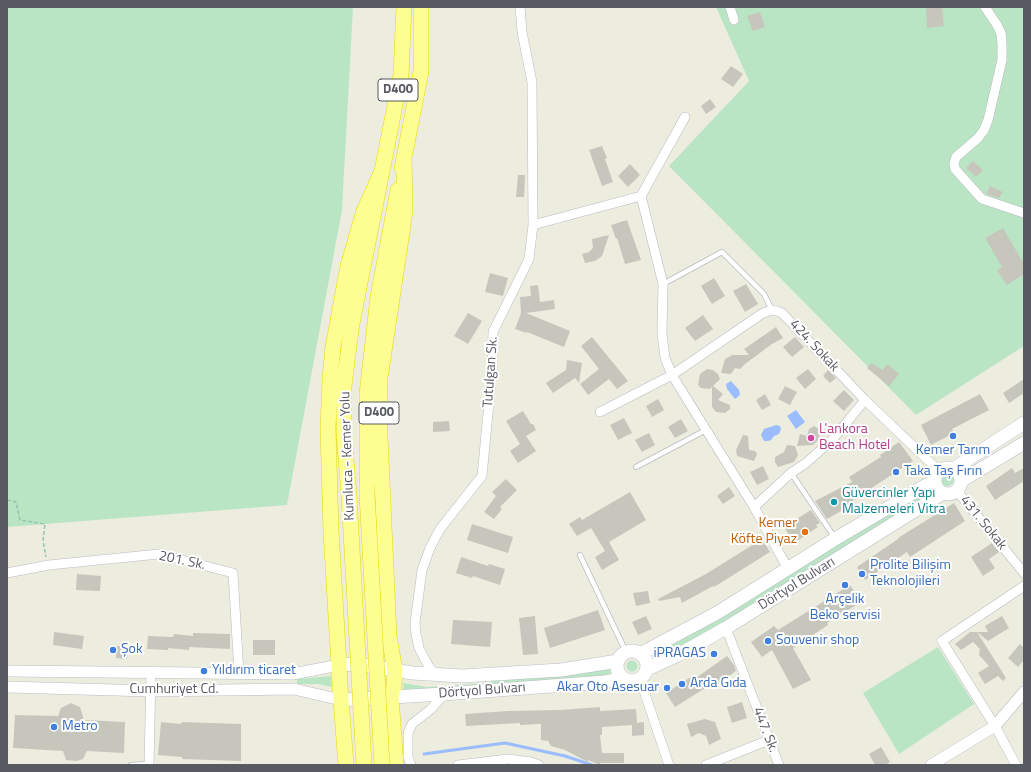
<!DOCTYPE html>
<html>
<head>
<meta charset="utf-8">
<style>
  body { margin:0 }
  #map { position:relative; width:1031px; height:772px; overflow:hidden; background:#ececdf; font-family:"Titillium Web",sans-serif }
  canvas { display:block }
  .frame { position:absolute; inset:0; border:8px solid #585a61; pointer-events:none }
</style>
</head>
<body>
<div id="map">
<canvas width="1031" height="772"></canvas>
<div class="frame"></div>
</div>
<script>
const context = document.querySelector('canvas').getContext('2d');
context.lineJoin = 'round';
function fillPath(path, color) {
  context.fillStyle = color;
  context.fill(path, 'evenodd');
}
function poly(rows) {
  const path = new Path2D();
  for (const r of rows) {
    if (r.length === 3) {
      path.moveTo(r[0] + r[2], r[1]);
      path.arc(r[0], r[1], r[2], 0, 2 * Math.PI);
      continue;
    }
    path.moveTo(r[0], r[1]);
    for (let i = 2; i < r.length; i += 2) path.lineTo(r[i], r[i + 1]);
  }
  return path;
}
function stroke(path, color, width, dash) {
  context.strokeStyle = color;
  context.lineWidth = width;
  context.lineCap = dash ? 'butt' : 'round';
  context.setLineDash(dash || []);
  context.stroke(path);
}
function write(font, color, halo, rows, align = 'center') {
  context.font = font + ' "Titillium Web",sans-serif';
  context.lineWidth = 4;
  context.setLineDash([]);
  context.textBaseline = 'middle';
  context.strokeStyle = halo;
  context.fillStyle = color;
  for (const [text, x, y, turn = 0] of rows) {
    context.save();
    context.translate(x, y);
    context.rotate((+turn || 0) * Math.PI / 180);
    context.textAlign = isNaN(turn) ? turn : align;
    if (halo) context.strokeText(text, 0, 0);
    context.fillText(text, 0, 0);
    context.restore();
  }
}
fillPath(poly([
  [7,7,353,7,342,210,287,505,7,527],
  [716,7,1024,7,1024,346,916,415,669,166,749,81],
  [947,479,7],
  [930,485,935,491,724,622,675,650,654,660,651,653],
  [938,647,974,704,899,754,863,693],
  [632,666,5.5],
  [608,666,611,674,607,675,404,692,403,683,427,687,490,683,492,681,582,673],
  [331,676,332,687,319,684,297,684,297,679]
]), '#bae5c4');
fillPath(poly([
  [731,381,739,390,740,395,735,399,727,389,726,384],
  [796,410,805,422,796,429,787,416],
  [776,425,780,426,781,429,779,434,774,436,771,440,768,441,764,441,761,435,764,429]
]), '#9bbdff');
stroke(poly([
  [424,754,505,743,565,756,592,765]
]), '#9bbdff', 3);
fillPath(poly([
  [926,7,942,7,944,26,927,28],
  [760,12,765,27,753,31,747,16],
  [731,66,743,74,733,87,721,79],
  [710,99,716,107,706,114,701,106],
  [602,146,607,158,605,159,613,182,602,186,589,150],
  [973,161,983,170,976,177,966,168],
  [630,164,640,175,628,187,618,176],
  [518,175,525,175,524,197,516,197],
  [990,186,1003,192,999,198,986,194],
  [627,220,641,260,625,264,617,238,616,239,611,225],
  [1003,228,1024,264,1024,274,1007,285,997,270,1002,267,985,238],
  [609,235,602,256,595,261,585,263,582,254,589,252,593,248,592,239],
  [490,273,508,278,503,296,485,292],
  [714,278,725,296,712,304,701,286],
  [746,284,758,304,745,312,733,291],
  [538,285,540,302,554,300,555,309,526,313,570,331,564,347,527,332,527,333,515,329,521,313,520,297,531,296,530,286],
  [468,313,482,321,468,344,454,336],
  [703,315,713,329,695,341,685,328],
  [776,327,783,338,772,344,745,364,740,369,735,368,731,374,721,373,725,359,732,355,749,355,744,349],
  [592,337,628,381,617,389,609,379,588,395,580,384,599,369,581,346],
  [795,337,804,347,792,357,783,347],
  [567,360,582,363,579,383,575,378,553,393,546,383,566,370],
  [871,363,883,370,887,364,899,374,889,386,867,368],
  [707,369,713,370,718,374,720,379,713,386,723,394,718,400,730,405,730,409,725,413,716,412,712,407,712,387,710,389,701,388,698,385,700,374],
  [808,369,816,379,805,389,796,378],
  [828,370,836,378,830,383,823,376],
  [1024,379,1024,393,1009,403,1003,393],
  [785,386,797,392,790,405,778,399],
  [844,390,854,400,844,411,833,401],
  [765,394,771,405,762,410,756,400],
  [980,394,989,410,952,429,954,433,931,445,921,425],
  [658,399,664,410,652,417,646,406],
  [523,411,531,424,533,424,536,430,526,436,536,451,518,463,510,451,520,444,506,421],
  [624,418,632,433,618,440,610,425],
  [681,419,688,431,675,438,668,427],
  [449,421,450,431,433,432,433,422],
  [814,426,819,429,820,435,818,440,813,445,797,446,800,434,807,436,809,429],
  [649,433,655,445,642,452,635,440],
  [743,435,748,436,749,450,755,451,757,454,754,461,737,456,736,450],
  [899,442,913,461,853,500,855,503,827,519,815,501,852,482,849,477,881,457,880,455],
  [787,445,795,446,798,455,794,462,778,467,775,462,775,457,784,452],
  [763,466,769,479,757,485,750,472],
  [1012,468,1015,473,1024,468,1024,481,995,500,986,486],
  [506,479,517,490,500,507,502,509,494,519,484,512,496,496,492,492],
  [729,487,735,496,723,504,717,496],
  [630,492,646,520,609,542,619,560,602,570,595,557,605,551,591,528,577,536,569,524,580,517,582,520],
  [954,503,965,521,910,557,907,552,865,580,857,567,898,539,898,538],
  [811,510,820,523,816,525,818,527,794,543,784,527],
  [472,524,513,537,508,553,467,540],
  [762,539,770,552,714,587,713,586,682,603,680,597,659,601,658,599,706,574],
  [992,543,999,552,989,559,995,568,983,576,971,557],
  [461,557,488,566,489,564,505,569,500,585,473,576,472,578,456,573],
  [77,574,101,576,100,591,76,590],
  [850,585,861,602,827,623,828,625,793,648,811,680,793,689,772,650,762,657,751,642,774,626,778,630],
  [648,591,650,603,636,606,633,593],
  [598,610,605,630,550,648,544,628],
  [535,616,538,654,523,655,519,618],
  [646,616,652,629,638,635,632,622],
  [1002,616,1009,628,988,641,977,632,988,632,985,626],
  [453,620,492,622,490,647,451,644],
  [54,632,84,636,82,649,53,645],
  [970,632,977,632,1006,678,1003,681,998,676,985,684,978,673,989,666,979,655,980,649,973,642,961,650,955,644],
  [193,633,230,634,230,649,189,647,189,650,168,648,168,650,147,649,148,636,173,637,174,634,193,636],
  [253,640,275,640,275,655,253,655],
  [1020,644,1024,648,1024,660,1018,667,1008,658],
  [117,646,128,647,127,659,116,658],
  [727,656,734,665,736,671,712,688,710,685,675,707,666,693,691,677,693,680],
  [742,702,747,718,732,723,727,707],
  [71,703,80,707,84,720,125,722,124,753,87,751,83,759,77,761,66,760,63,751,13,748,15,715,58,716,61,708],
  [600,707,600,711,636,709,637,723,644,722,644,735,632,736,632,725,602,727,602,735,600,735,602,753,624,753,624,763,600,763,600,765,588,760,588,762,565,750,551,746,548,741,541,740,541,724,520,725,520,723,466,726,465,714,508,711,560,710],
  [705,719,715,722,721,739,709,745,706,736,699,733,691,737,687,724],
  [161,722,181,724,182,722,241,724,241,761,182,759,182,757,158,755],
  [881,747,890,762,885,765,875,765,869,754]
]), '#c6c6bc');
const service = poly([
  [663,284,722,252,764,294,772,310],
  [636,467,706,430],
  [791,473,835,538],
  [580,555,626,652],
  [131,765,149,764]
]);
const minor = poly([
  [730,7,734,20],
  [985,7,997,25,1001,33,1002,44,1002,60,988,120,984,130,978,138,956,157,954,164,955,169,982,199,1024,213],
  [685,117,641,196,663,284,662,333,665,358,672,375,754,507,788,569],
  [533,225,641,196],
  [600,412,672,375,763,313,772,310,777,311,782,313,865,400,939,471],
  [957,491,1024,573],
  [754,507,791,473,806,463,833,439,865,400],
  [7,573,49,565,159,554,233,573,239,674],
  [726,628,779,765],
  [436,675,429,667,419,648,416,634,415,623,422,570,430,548,440,529,482,476,492,371,493,332,529,259,533,225,532,82,522,32,520,7],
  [640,679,669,765],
  [149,765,151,673],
  [411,765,408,757,408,733,412,724,431,709,444,694],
  [458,765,508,759,531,762,539,765],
  [706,765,769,740],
  [1016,765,995,726,942,641,1024,586]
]);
const tertiary = poly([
  [7,671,293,674,339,665],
  [7,687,151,691,294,689,341,700],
  [931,765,995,726,1024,692]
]);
const secondary = poly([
  [948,481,13],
  [953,469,1024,423],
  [961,481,1024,443],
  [632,666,15],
  [640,654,717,613,835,539,935,480],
  [339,665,358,664,412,673,462,676,561,670,618,661],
  [647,669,678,655,726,628,943,493],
  [341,700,444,694,605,682,623,678]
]);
const trunk = poly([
  [402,168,421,72,421,7],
  [367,494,367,394,378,297,398,190],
  [349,495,344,435,344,386,352,323,401,75,404,7],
  [346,765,341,700,331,531,328,429,330,379,333,347,348,266,364,211,382,171],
  [396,765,391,697,394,686,395,670,389,637,379,414,380,378,405,212,404,158]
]);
stroke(service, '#babbc1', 6);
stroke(minor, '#babbc1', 10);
stroke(tertiary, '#babbc1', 12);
stroke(secondary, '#bcbdc6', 14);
stroke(trunk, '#ead700', 16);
stroke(poly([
  [7,500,16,502,20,520,45,524,43,541,46,557]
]), '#93c6ad', 1.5, [4, 2]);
stroke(service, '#fff', 4.5);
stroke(minor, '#fff', 9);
stroke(tertiary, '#fff', 11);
stroke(secondary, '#fff', 13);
stroke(trunk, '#fcfe91', 15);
const trunkBridge = poly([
  [367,494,382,765],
  [349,495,364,765]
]);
stroke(trunkBridge, '#ead700', 16, []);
stroke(trunkBridge, '#fcfe91', 15);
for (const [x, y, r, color] of [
  [953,436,4,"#3f7fe0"],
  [811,438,4,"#d1479c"],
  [896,472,4,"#3f7fe0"],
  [834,502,4,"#0f9aa8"],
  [805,532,4,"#e8710a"],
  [862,574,4,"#3f7fe0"],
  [845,585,4,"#3f7fe0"],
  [768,641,4,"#3f7fe0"],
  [113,650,4,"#3f7fe0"],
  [714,654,4,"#3f7fe0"],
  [204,671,4,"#3f7fe0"],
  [682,684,4,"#3f7fe0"],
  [667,688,4,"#3f7fe0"],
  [54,727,4,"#3f7fe0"]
]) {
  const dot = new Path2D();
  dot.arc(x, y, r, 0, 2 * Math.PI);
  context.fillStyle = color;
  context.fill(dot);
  stroke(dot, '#fff', 1.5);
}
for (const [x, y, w] of [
  [398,90,40],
  [379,413,40]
]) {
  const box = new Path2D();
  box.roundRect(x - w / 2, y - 11, w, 22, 3);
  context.fillStyle = '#fff';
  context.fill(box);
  stroke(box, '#585a61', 1);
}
write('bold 13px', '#585a61', null, [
  ["D400",398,90],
  ["D400",379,413]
]);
write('14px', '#585a61', '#fff', [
  ["424. Sokak",814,346,47],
  ["Tutulgan Sk.",491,372,-86],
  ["Kumluca - Kemer Yolu",348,456,-92],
  ["431. Sokak",983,523,51],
  ["201. Sk.",182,561,12],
  ["Dörtyol Bulvarı",797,584,-32],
  ["Cumhuriyet Cd.",174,690],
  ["Dörtyol Bulvarı",482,691,-4],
  ["447. Sk.",765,730,69]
]);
write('14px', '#b23c85', '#fff', [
  ["L'ankora",819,430],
  ["Beach Hotel",819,446]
], 'left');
write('14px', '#366cbe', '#fff', [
  ["Kemer Tarım",953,451,"center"],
  ["Taka Taş Fırın",904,472],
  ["Prolite Bilişim",870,566],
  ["Teknolojileri",870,582],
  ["Arçelik",845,600,"center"],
  ["Beko servisi",845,616,"center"],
  ["Souvenir shop",776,641],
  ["Şok",121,650],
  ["iPRAGAS",706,654,"right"],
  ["Yıldırım ticaret",212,671],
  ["Arda Gıda",690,684],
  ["Akar Oto Asesuar",659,688,"right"],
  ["Metro",62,727]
], 'left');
write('14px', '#0d838f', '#fff', [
  ["Güvercinler Yapı",842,494],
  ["Malzemeleri Vitra",842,510]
], 'left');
write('14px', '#c56008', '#fff', [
  ["Kemer",797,524],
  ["Köfte Piyaz",797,540]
], 'right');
</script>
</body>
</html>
